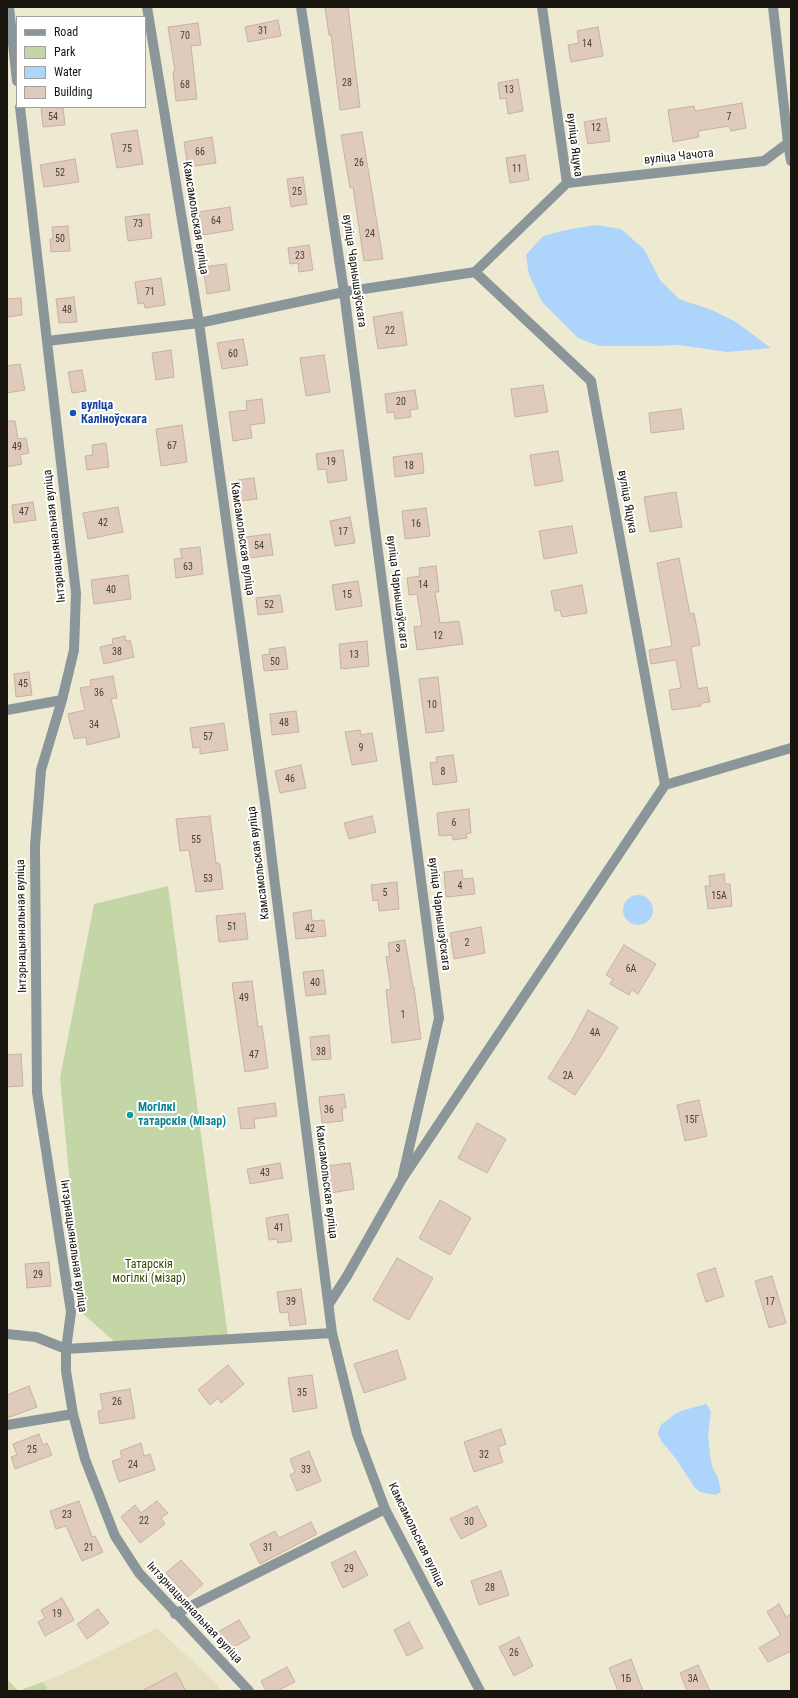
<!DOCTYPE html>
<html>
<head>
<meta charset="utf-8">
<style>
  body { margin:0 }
  #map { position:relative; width:798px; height:1698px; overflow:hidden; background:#eeead1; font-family:"Roboto Condensed",sans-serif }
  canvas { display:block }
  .frame { position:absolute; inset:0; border:8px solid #17150d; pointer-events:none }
  .legend { position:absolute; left:16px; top:16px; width:130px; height:92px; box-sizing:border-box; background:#fff; border:1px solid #a2a19e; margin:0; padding:5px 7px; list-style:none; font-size:12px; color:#17150d }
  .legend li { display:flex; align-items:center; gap:8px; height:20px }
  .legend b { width:20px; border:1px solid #a2a19e }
</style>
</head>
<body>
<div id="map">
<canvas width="798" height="1698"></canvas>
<div class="frame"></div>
<ul class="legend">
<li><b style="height:5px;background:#8b969b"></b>Road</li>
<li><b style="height:11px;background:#c5d6a6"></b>Park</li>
<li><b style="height:11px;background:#add5fc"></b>Water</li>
<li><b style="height:11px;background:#e0cabb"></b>Building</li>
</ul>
</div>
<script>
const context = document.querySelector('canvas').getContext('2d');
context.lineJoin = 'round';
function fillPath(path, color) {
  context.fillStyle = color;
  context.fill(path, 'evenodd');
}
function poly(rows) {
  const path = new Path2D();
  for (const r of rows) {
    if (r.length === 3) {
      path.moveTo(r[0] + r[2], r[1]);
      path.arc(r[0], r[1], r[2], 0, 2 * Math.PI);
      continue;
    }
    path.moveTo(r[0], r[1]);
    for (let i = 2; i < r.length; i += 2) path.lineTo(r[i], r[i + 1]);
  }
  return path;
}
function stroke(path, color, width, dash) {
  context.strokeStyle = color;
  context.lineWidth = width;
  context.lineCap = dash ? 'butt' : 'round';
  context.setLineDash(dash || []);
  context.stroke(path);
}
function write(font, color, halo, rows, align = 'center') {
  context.font = font + ' "Roboto Condensed",sans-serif';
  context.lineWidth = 4;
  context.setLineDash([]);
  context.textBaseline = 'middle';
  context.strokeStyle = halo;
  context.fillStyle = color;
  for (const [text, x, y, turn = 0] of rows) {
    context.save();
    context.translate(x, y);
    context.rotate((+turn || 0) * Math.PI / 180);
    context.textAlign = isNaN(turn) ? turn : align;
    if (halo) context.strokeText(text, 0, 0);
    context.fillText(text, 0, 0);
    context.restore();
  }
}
fillPath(poly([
  [157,1628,216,1683,221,1691,7,1691,7,1679,19,1691,63,1674]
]), '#e5dfc0');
fillPath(poly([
  [168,886,228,1337,117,1344,82,1313,60,1078,94,904],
  [7,1679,18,1691,43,1682,48,1691,7,1691]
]), '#c5d6a6');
fillPath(poly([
  [597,225,621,229,644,249,660,280,679,299,712,310,736,322,771,348,727,352,679,345,658,346,599,346,578,338,542,302,529,275,526,255,543,236,570,229],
  [638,910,15],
  [706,1404,711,1411,708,1436,710,1456,713,1469,718,1478,721,1492,715,1495,700,1492,695,1488,676,1459,662,1442,658,1434,659,1429,662,1424,675,1414,684,1410]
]), '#add5fc');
const building = poly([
  [325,7,348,7,360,107,340,110,331,35,329,35,325,7],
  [278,20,281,36,248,42,245,27,278,20],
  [198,23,201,45,191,46,197,99,176,101,173,72,175,71,168,27,198,23],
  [598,27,603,56,571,62,568,45,579,43,577,31,598,27],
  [518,79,523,111,508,114,506,98,500,99,498,83,518,79],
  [742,103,746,128,731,131,729,126,698,131,699,137,673,142,668,110,694,106,695,111,742,103],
  [41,107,63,108,65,125,43,127,41,107],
  [606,118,610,141,588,144,584,122,606,118],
  [137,130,143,164,117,168,111,134,137,130],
  [362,132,383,259,364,261,353,187,350,188,341,135,362,132],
  [212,137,216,163,188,167,184,142,212,137],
  [525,155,529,180,510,183,506,158,525,155],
  [75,159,79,182,44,187,40,165,75,159],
  [303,177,307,204,291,207,287,179,303,177],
  [230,207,233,230,203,235,199,212,230,207],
  [149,214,152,238,128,241,125,217,149,214],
  [68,226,70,251,51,252,50,239,53,239,52,227,68,226],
  [309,245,313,270,299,272,298,263,290,264,288,248,309,245],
  [226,264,230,290,207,294,203,267,226,264],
  [161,278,165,305,145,308,144,303,138,304,135,282,161,278],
  [74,297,77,322,59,323,56,299,74,297],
  [21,298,22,315,7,317,7,299,21,298],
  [402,312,407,345,378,349,373,317,402,312],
  [243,339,248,365,222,369,217,343,243,339],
  [171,350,174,377,156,380,152,353,171,350],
  [324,355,330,392,306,396,300,358,324,355],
  [20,364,25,390,7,393,7,366,20,364],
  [82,370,86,391,72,393,68,372,82,370],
  [543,385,548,412,515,417,511,389,543,385],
  [415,390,418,409,410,410,411,417,395,419,394,412,387,413,385,394,415,390],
  [262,399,265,423,250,425,252,438,233,441,229,412,247,410,246,401,262,399],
  [681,409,684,429,651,433,649,413,681,409],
  [7,421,15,421,18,439,26,438,29,453,20,455,22,464,7,467,7,421],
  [182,425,187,462,161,466,156,429,182,425],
  [106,443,109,467,87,470,85,456,93,455,92,445,106,443],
  [343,450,347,480,328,483,326,469,318,470,316,454,343,450],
  [558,451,563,481,535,486,530,455,558,451],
  [422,453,424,473,395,477,393,457,422,453],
  [254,478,257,499,241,501,238,480,254,478],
  [676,492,682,527,650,532,644,497,676,492],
  [33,502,36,520,14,523,12,505,33,502],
  [118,507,123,532,88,539,83,513,118,507],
  [426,508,430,536,405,539,402,511,426,508],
  [350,517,355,543,335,546,330,521,350,517],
  [572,526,577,553,544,559,539,531,572,526],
  [270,534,273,555,249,558,246,537,270,534],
  [200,547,203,574,176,578,174,559,182,558,180,549,200,547],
  [679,558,690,614,694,613,700,645,691,647,698,689,707,687,710,702,701,703,701,706,672,710,669,690,681,688,676,660,651,664,649,650,672,646,657,563,679,558],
  [436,566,439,592,435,592,440,623,459,621,463,644,417,650,414,627,422,626,417,594,409,595,407,578,420,576,419,568,436,566],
  [128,575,131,599,94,604,91,580,128,575],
  [358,581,362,606,336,610,332,585,358,581],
  [582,585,587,613,562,617,560,610,555,611,551,591,582,585],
  [280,595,283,612,258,615,256,598,280,595],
  [125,636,126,641,130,640,134,657,104,664,100,647,113,644,112,639,125,636],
  [367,641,369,666,341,669,339,644,367,641],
  [285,647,288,669,264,671,262,655,270,654,269,649,285,647],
  [29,672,32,695,16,697,14,674,29,672],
  [113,676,117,698,111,699,120,737,87,745,86,737,74,739,68,714,85,710,80,688,91,686,90,680,113,676],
  [438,677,444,731,426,733,419,679,438,677],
  [296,711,299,732,272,735,270,714,296,711],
  [224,723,228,750,200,754,200,747,193,748,190,728,224,723],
  [360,730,361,735,372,733,377,761,352,765,345,732,360,730],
  [453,755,457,782,433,785,430,763,437,762,436,757,453,755],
  [301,765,306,788,280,793,275,771,301,765],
  [469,809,471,833,466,834,467,838,453,840,452,835,439,836,437,813,469,809],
  [210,816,216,863,219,863,220,865,223,889,196,892,189,850,180,851,176,819,210,816],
  [372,816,376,832,349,839,344,823,372,816],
  [462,870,463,879,473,878,475,894,446,897,444,872,462,870],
  [724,874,725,884,730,884,732,906,708,909,705,886,710,886,709,876,724,874],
  [397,882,399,909,379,911,378,900,373,901,371,885,397,882],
  [311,910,312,921,324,920,326,936,296,939,293,913,311,910],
  [245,913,248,939,219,942,216,916,245,913],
  [481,927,485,953,454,959,450,933,481,927],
  [405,940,413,987,414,987,421,1039,392,1043,386,990,391,989,386,957,390,956,388,943,405,940],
  [624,945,656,964,638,994,632,990,629,995,610,984,613,979,606,975,624,945],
  [323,970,326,994,306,996,303,972,323,970],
  [252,981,258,1027,262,1026,268,1068,245,1072,232,983,252,981],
  [588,1010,618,1027,601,1056,575,1095,548,1078,572,1040,588,1010],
  [329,1035,331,1059,312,1060,310,1037,329,1035],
  [21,1054,23,1086,7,1087,7,1055,21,1054],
  [344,1094,346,1108,342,1108,343,1121,322,1123,319,1097,344,1094],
  [699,1100,707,1136,685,1141,677,1105,699,1100],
  [275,1103,277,1116,254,1119,255,1128,241,1129,238,1108,275,1103],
  [477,1123,506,1139,487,1173,458,1158,477,1123],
  [280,1163,283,1178,250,1184,247,1169,280,1163],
  [350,1163,354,1189,331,1193,327,1166,350,1163],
  [440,1200,471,1218,450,1255,419,1238,440,1200],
  [288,1214,292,1241,278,1243,277,1239,269,1240,266,1218,288,1214],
  [397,1258,433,1278,409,1320,373,1300,397,1258],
  [49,1262,51,1286,27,1288,25,1264,49,1262],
  [715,1268,724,1296,706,1302,697,1274,715,1268],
  [772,1276,786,1323,769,1328,755,1281,772,1276],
  [301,1289,306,1324,290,1326,288,1312,280,1313,277,1292,301,1289],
  [397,1350,406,1379,364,1393,354,1364,397,1350],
  [228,1365,244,1384,221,1403,218,1398,210,1405,198,1390,228,1365],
  [312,1375,317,1408,293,1412,288,1378,312,1375],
  [29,1386,37,1407,7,1418,7,1395,29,1386],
  [130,1389,135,1418,100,1424,98,1411,103,1410,100,1394,130,1389],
  [501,1429,506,1444,498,1447,503,1462,474,1472,464,1442,501,1429],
  [39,1434,43,1445,47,1443,52,1455,15,1469,11,1457,17,1455,13,1444,39,1434],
  [141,1443,144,1456,150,1454,155,1470,119,1482,112,1461,122,1458,120,1451,141,1443],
  [309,1451,321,1481,297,1491,290,1475,295,1472,290,1459,309,1451],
  [79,1501,92,1537,95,1536,103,1552,82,1561,66,1526,56,1529,50,1511,79,1501],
  [157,1501,168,1513,161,1518,165,1524,140,1543,121,1517,135,1505,141,1513,157,1501],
  [477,1506,487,1526,461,1539,450,1519,477,1506],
  [311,1522,317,1534,260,1564,250,1544,275,1531,279,1538,311,1522],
  [355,1551,368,1575,343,1588,331,1563,355,1551],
  [181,1560,203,1584,188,1597,166,1573,181,1560],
  [501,1571,509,1595,479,1605,471,1581,501,1571],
  [62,1598,74,1620,45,1636,38,1622,45,1618,41,1610,62,1598],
  [779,1604,786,1617,791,1614,791,1651,768,1662,759,1648,781,1635,767,1612,779,1604],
  [98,1609,109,1623,87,1639,77,1624,98,1609],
  [239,1620,250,1638,229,1650,218,1632,239,1620],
  [409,1622,423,1648,407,1656,394,1630,409,1622],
  [519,1637,533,1666,514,1676,499,1647,519,1637],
  [631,1659,643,1691,618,1691,609,1668,631,1659],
  [698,1665,710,1691,687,1691,680,1673,698,1665],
  [287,1667,295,1682,277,1691,266,1691,261,1681,287,1667],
  [176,1673,186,1691,142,1691,176,1673]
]);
fillPath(building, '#e0cabb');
stroke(building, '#c7b1a2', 1);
stroke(poly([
  [9,7,17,81],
  [147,7,199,323,266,810,274,877,332,1333,357,1434,385,1509,480,1691],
  [301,7,344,292,439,1018,402,1179],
  [20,107,76,593,74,650,62,700,41,770,35,846,37,1092,71,1312,66,1349,66,1371,73,1414,85,1459,115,1536,139,1573,249,1691],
  [788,143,791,161],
  [567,183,764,161,788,143,773,7],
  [475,272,567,183,542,7],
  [47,341,199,323,344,292,475,272,591,381,665,785],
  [7,710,62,700],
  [665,785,791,748],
  [329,1304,347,1276,402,1179,665,785],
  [7,1334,36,1337,66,1349,332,1333],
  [7,1425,73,1414],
  [175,1614,385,1509]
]), '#8b969b', 10);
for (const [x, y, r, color] of [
  [73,413,4,"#1a4fb4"],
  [130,1115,4,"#0f9aa8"]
]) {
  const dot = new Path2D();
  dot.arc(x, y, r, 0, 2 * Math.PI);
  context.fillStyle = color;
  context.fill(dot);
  stroke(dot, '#fff', 1.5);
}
write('10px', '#494238', null, [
  ["31",263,31],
  ["70",185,36],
  ["14",587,44],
  ["28",347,83],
  ["68",185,85],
  ["13",509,90],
  ["54",53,117],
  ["7",729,117],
  ["12",596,128],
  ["75",127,149],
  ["66",200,152],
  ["26",359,163],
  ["11",517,169],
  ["52",60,173],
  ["25",297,192],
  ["64",216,221],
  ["73",138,224],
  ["24",370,234],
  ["50",60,239],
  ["23",300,256],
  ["71",150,292],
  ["48",67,310],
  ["22",390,331],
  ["60",233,354],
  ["20",401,402],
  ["67",172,446],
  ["49",17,447],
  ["19",331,462],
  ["18",409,466],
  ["47",24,512],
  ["42",103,523],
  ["16",416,524],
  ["17",343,532],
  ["54",259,546],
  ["63",188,567],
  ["14",423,585],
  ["40",111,590],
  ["15",347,595],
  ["52",269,605],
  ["12",438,636],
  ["38",117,652],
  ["13",354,655],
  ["50",275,662],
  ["45",23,684],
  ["36",99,693],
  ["10",432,705],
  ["48",284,723],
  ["34",94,725],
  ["57",208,737],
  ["9",361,748],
  ["8",443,772],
  ["46",290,779],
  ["6",454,823],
  ["55",196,840],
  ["53",208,879],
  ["4",460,886],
  ["5",385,893],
  ["15А",719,896],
  ["51",232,927],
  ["42",310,929],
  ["2",467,943],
  ["3",398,949],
  ["6А",631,969],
  ["40",315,983],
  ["49",244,998],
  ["1",403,1015],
  ["4А",595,1033],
  ["38",321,1052],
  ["47",254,1055],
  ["2А",568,1076],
  ["36",329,1110],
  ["15Г",692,1120],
  ["43",265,1173],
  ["41",279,1228],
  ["29",38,1275],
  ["39",291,1302],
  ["17",770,1302],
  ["35",302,1393],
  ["26",117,1402],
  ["25",32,1450],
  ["32",484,1455],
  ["24",133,1465],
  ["33",306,1470],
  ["23",67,1515],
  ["22",144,1521],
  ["30",469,1522],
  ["21",89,1548],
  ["31",268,1548],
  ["29",349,1569],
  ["28",490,1588],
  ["19",57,1614],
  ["26",514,1653],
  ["1Б",626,1679],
  ["3А",693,1679]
]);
write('12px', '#17150d', '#fff', [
  ["вуліца Яцука",574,145,83],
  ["вуліца Чачота",679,157,-6],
  ["Камсамольская вуліца",195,218,81],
  ["вуліца Чарнышэўскага",354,271,82],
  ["вуліца Яцука",627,502,80],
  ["Інтэрнацыянальная вуліца",55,536,-96],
  ["Камсамольская вуліца",242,539,82],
  ["вуліца Чарнышэўскага",397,592,83],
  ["Камсамольская вуліца",259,863,-97],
  ["вуліца Чарнышэўскага",439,914,83],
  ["Інтэрнацыянальная вуліца",22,926,-91],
  ["Камсамольская вуліца",326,1182,83],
  ["Інтэрнацыянальная вуліца",73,1246,82],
  ["Камсамольская вуліца",416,1535,64],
  ["Інтэрнацыянальная вуліца",194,1613,47]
]);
write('bold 12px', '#164399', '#fff', [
  ["вуліца",81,406],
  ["Каліноўскага",81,420]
], 'left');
write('bold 12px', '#0d838f', '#fff', [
  ["Могілкі",138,1108],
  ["татарскія (Мізар)",138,1122]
], 'left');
write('12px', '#364700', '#fff', [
  ["Татарскія",149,1265],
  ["могілкі (мізар)",149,1279]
]);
</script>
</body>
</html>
